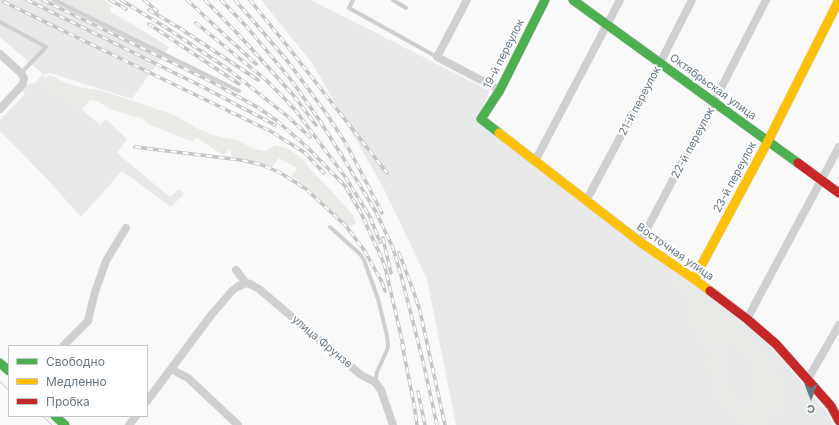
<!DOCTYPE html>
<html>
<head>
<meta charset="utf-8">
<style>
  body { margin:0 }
  #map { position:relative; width:839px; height:425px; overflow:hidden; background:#f9f9f9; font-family:Inter,sans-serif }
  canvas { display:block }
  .legend { position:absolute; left:8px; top:345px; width:140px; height:72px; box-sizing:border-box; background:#fff; border:1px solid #c1c8cd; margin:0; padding:5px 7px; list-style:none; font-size:12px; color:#657683 }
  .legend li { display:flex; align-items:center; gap:8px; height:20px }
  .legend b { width:20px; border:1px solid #c1c8cd }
  .north { position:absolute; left:791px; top:377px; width:40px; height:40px; -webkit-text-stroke:3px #fff; paint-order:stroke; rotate:180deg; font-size:11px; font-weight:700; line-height:16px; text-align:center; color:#657683 }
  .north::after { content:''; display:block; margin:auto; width:14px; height:18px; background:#657683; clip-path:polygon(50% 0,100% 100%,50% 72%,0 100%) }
</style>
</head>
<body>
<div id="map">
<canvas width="839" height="425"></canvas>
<ul class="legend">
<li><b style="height:5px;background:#4caf50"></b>Свободно</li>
<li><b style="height:5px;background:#ffc107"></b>Медленно</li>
<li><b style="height:5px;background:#c62828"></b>Пробка</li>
</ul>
<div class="north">С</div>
</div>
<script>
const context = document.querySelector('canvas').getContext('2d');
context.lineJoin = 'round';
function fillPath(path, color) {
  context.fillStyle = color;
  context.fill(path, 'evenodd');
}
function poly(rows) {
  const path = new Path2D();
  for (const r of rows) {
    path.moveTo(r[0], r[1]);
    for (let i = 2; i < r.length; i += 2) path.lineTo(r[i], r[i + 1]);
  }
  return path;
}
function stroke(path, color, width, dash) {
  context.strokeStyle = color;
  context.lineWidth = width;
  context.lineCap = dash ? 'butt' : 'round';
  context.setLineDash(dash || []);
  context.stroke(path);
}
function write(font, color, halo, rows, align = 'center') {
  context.font = font + ' Inter,sans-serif';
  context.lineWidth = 4;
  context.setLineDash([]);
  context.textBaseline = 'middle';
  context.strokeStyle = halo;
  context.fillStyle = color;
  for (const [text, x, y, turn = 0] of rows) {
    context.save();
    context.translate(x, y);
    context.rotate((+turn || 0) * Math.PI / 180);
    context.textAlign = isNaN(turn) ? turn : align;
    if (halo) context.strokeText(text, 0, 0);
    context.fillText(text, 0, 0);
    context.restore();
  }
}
fillPath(poly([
  [0,0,89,0,137,27,169,47,132,99,50,73,44,75,0,37],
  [261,0,311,0,490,91,476,121,764,338,829,415,833,425,456,425,427,279,382,185,312,63],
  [42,75,100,125,106,119,127,139,117,153,170,197,179,189,184,194,171,207,122,171,81,217,48,180,0,131,0,120,25,94,22,91,30,83,34,84]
]), '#e8e9e9');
fillPath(poly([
  [80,0,105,0,111,5,110,14,100,14],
  [49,75,53,76,63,82,83,88,99,90,151,107,176,116,196,128,216,136,237,140,254,149,265,151,276,145,289,149,301,158,312,171,336,196,353,215,356,223,352,226,346,226,317,196,292,176,297,168,279,158,272,167,232,156,230,149,223,155,197,138,192,141,150,125,141,118,127,115,123,113,112,110,97,101,92,100,89,101,80,112,77,113,44,83,43,79],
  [678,279,690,286,709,300,725,316,735,330,752,342,768,358,776,374,787,388,781,401,779,412,767,416,769,425,745,425,739,421,732,413,713,397,709,355,722,351,728,385,737,405,752,402,759,397,753,369,746,354,734,341,714,351,701,342,699,330,691,322,685,294,676,287]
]), '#e8ebe6');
const fast = poly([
  [573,0,798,163],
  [499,133,481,119,500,90,545,0],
  [0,363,9,371],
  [55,416,65,425]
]);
const slow = poly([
  [499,133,640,242,694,279,710,291],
  [694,279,768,141,839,0]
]);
const jam = poly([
  [798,163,839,193],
  [710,291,747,319,776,344,831,406,839,421]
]);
stroke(fast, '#d5d6d7', 10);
stroke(slow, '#d5d6d7', 10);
stroke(jam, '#d5d6d7', 10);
stroke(poly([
  [54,0,239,91],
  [353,0,349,8,437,57],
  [393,0,406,8],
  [0,22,46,47,21,73],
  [330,227,360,254,364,260,378,299,387,336,388,346,387,350,377,372,375,382]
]), '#cecfd0', 4);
stroke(poly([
  [467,0,437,57,500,90],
  [0,54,21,73,24,78,23,84,0,109],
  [535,161,620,0],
  [586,201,660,63,692,0],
  [640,242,714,102,766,0],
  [236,270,246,283,250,284,259,289,361,375,375,382,381,390,393,425],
  [747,319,839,147],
  [63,346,88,321,95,292,106,261,126,228],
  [171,369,188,378,238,425],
  [808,379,839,325],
  [147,401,212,314,232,291,237,287,246,283],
  [129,425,136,416]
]), '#cecfd0', 8);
stroke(fast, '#4caf50', 9);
stroke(slow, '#ffc107', 9);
stroke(jam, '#c62828', 9);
stroke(poly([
  [0,382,9,390],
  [42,416,52,425]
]), '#c3c5c6', 1);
const rail = poly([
  [27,0,203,87,275,125],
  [43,0,212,82,257,107,276,120,308,148,345,186,361,213,382,259,385,267,404,349],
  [110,0,126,9],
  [121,0,165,27,228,69,287,116,310,137],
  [144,0,157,11],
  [187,0,256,64],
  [205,0,239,35,294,96,316,125],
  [221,0,246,26,292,81,320,121,342,156,376,212,393,248,402,279,423,361,437,425],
  [235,0,256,24,289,63,326,113,345,142,361,172,382,213],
  [250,0,288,47,387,173],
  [4,2,272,132,305,153,324,173],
  [149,10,178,27,258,80],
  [196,23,266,80,284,98,296,111,346,178,370,217,380,242],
  [149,24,239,84],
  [135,147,241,160,259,164,279,172,306,189,346,226,364,250,382,282,385,291],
  [383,238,391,273],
  [399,253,412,287,420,311,445,425],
  [402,344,414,404,417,425],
  [418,392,425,425]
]);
stroke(rail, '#c3c5c6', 3.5);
stroke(rail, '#fff', 2, [6]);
write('11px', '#657683', '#fff', [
  ["19-й переулок",504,54,-63],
  ["Октябрьская улица",713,87,36],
  ["21-й переулок",640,101,-62],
  ["22-й переулок",693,143,-62],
  ["23-й переулок",735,177,-62],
  ["Восточная улица",675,252,35],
  ["улица Фрунзе",322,342,40]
]);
</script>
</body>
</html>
